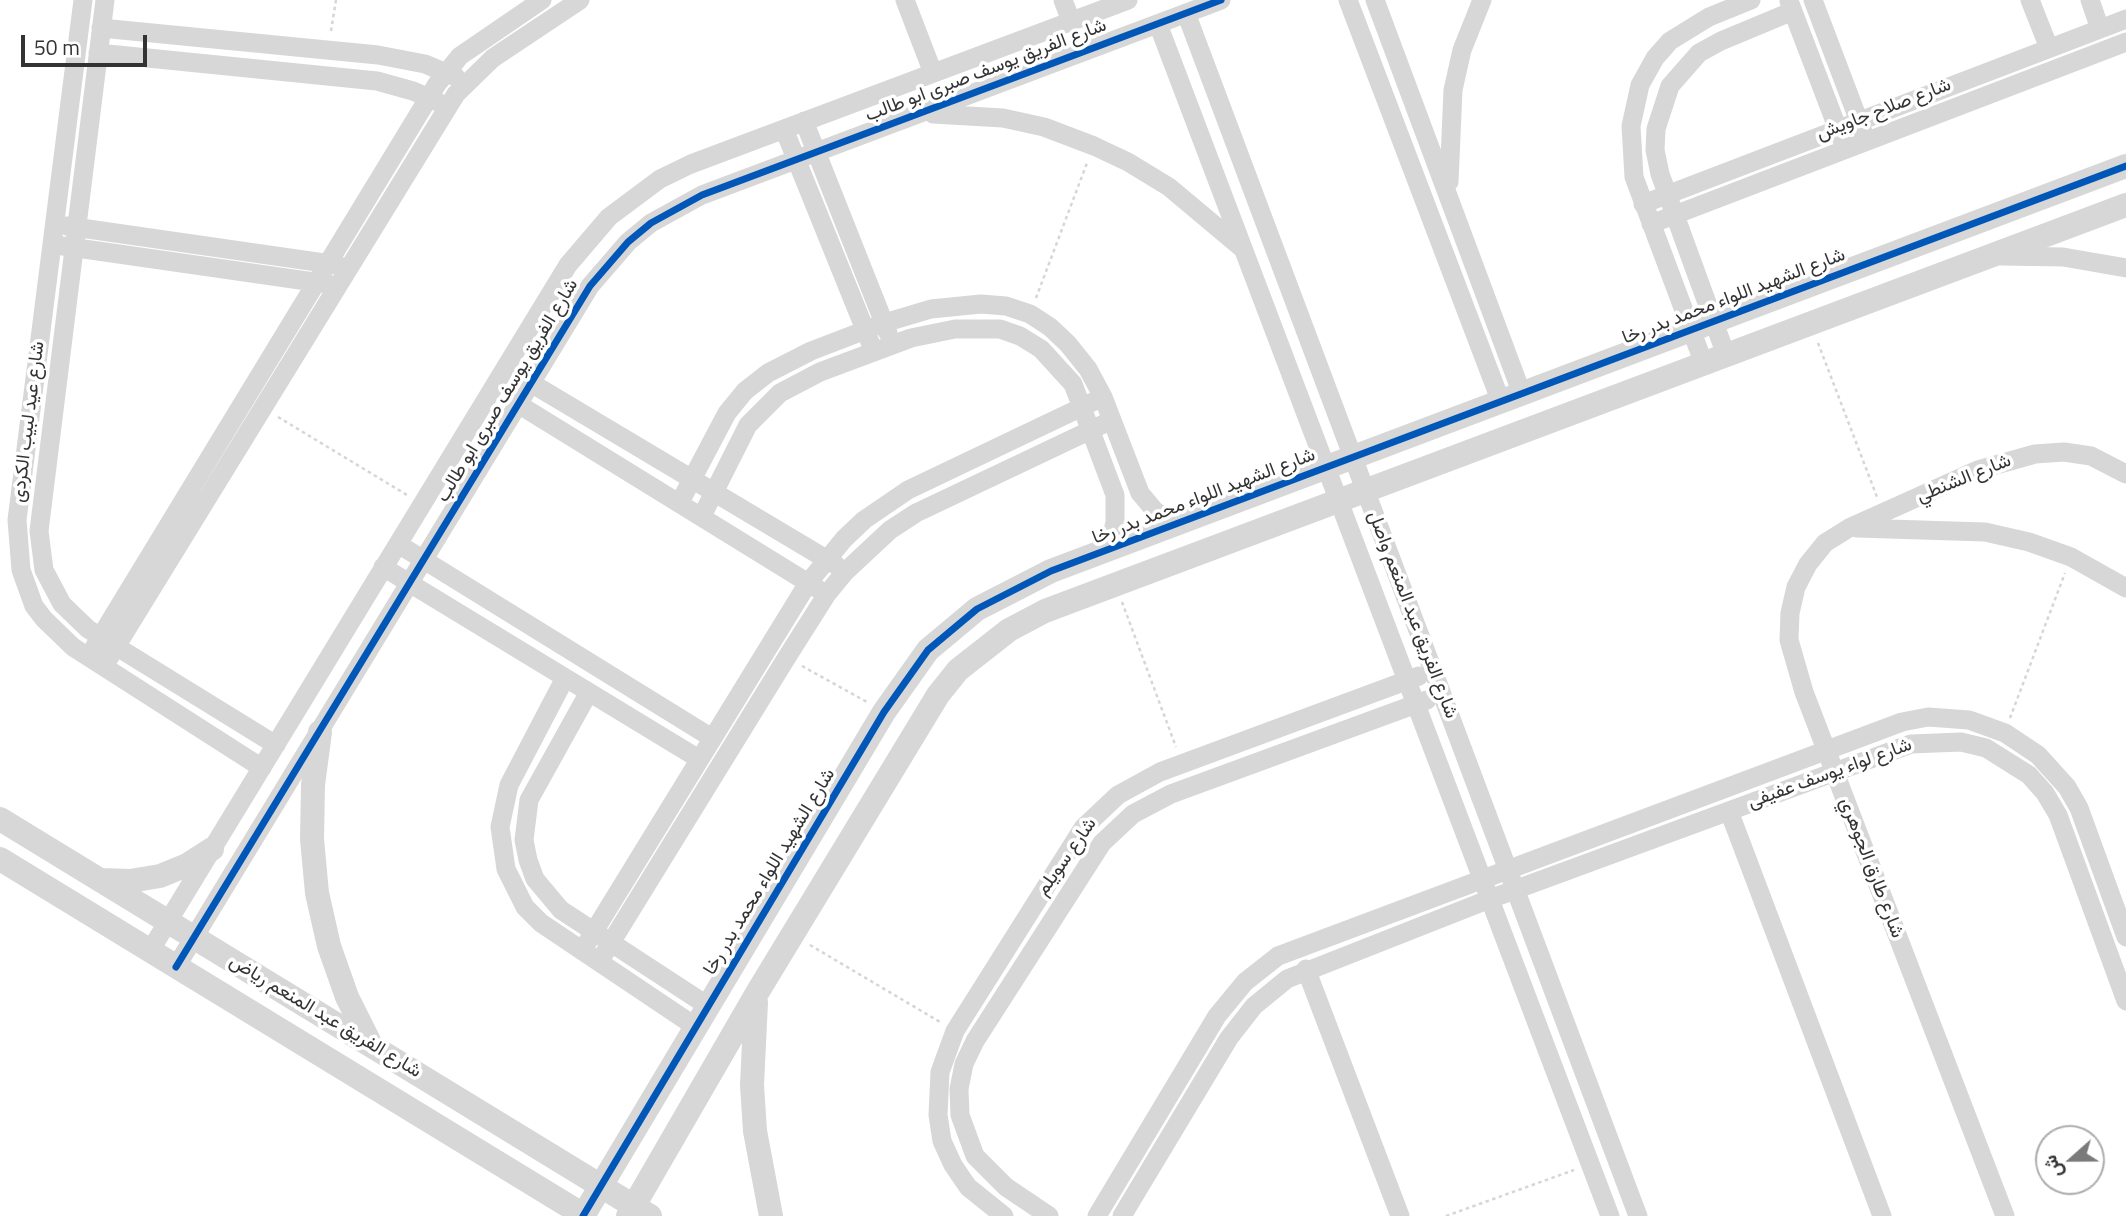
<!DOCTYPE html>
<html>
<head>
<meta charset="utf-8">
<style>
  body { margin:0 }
  #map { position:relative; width:2126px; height:1216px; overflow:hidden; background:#fff; font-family:"Titillium Web",Vazirmatn,sans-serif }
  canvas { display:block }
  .north { position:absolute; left:2035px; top:1125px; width:70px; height:70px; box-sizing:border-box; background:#fff; border:2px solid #adadad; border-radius:50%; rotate:249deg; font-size:19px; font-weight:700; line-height:28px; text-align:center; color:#333 }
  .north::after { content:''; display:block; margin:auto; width:24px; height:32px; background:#7a7a7a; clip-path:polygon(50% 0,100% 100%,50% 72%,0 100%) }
  .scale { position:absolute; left:21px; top:35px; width:126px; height:32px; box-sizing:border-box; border:4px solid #333; border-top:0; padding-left:9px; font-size:21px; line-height:24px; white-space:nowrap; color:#333; -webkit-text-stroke:5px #fff; paint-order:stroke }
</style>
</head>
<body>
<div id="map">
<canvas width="2126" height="1216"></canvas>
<div class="north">ش</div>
<div class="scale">50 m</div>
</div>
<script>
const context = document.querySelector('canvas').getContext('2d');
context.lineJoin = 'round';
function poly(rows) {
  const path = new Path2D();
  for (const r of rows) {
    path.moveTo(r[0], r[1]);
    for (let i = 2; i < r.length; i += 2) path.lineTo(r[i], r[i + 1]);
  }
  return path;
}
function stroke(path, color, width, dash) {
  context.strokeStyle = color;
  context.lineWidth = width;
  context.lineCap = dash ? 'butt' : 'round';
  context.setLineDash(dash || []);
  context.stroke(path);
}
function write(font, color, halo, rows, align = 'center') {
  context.font = font + ' "Titillium Web",Vazirmatn,sans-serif';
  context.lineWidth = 7;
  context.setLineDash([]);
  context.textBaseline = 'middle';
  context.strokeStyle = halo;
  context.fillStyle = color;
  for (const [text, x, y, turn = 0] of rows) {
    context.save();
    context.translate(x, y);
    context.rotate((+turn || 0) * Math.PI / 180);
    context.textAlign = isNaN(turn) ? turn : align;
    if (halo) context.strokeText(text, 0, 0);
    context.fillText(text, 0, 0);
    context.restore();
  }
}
stroke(poly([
  [331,31,336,0],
  [1036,298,1087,163],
  [1818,343,1877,497],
  [278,417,407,495],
  [1122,602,1176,747],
  [802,666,867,702],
  [2010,718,2065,573],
  [810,945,940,1022],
  [1446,1216,1574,1170]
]), '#d6d6d6', 2.5, [3.5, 3.5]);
stroke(poly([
  [83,0,17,520,21,570,34,606,44,619,73,647,262,768],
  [105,0,39,531,44,570,62,604,88,629,276,745],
  [905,0,933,73],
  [1063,0,1071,21],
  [1348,0,1501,402],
  [1375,0,1522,394],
  [1813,0,1863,132],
  [2030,0,2049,48],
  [2090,0,2100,29],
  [1789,1,1842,140],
  [1186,13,1638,1216],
  [1158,24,1610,1216],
  [101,28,378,55,425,64,456,77],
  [98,53,377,81,413,91,438,102],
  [933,114,1003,118,1044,127,1094,146,1128,162,1169,187,1243,249],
  [804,121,888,333],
  [784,129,870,342],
  [1449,182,1453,90,1462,50,1482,0],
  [1643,204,2126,19],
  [1651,224,2126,42],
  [67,226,338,265],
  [63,246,328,284],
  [2001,256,2063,257,2126,268],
  [1726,355,1660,174,1655,150,1656,129,1670,86,1699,53,1721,41,1793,11],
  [1704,364,1634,177,1631,126,1640,85,1655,58,1670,41,1709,17,1751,0],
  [531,383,836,565],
  [518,404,818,589],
  [680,502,727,413,745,391,768,373,811,351,884,323,931,309,981,304,1006,306,1030,314,1050,327,1068,344,1088,369,1103,397,1140,493,1155,511,1174,525],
  [702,516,748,425,780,393,820,372,911,338,955,329,1000,329,1020,336,1041,349,1073,384,1115,495,1115,522,1109,549],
  [1857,528,1985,532,2029,542,2071,557,2126,588],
  [398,544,712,738],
  [383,567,699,759],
  [95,646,437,84,460,56,542,0],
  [109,658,456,94,493,58,580,0],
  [565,678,509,785,500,827,506,869,525,907,541,923,696,1027],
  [589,692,529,800,524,840,528,860,535,879,561,910,708,1006],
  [1729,811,1882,1216],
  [150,951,568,265,609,217,660,179,691,164,1128,0],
  [582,951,808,583,844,539,864,520,908,490,1103,397],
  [599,962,787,657,827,594,845,572,890,530,916,513,1112,420],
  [176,967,590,286,628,242,651,223,702,195,1221,0],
  [1306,969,1400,1216],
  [1004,1216,968,1187,953,1165,942,1141,938,1115,940,1072,955,1031,1083,828,1118,795,1160,772,1419,676],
  [1049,1216,1006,1187,975,1156,960,1115,959,1089,964,1064,975,1041,1102,843,1133,814,1171,794,1427,700],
  [1097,1216,1217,1016,1245,982,1278,956,1902,722,1928,717,1969,720,2005,733,2038,755,2067,787,2079,808,2126,937],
  [1122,1216,1229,1038,1254,1006,1287,979,1490,899,1911,744,1961,742,1986,748,2029,775,2045,793,2058,815,2126,1001],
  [2005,1216,1804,692,1789,640,1790,613,1796,587,1808,564,1825,543,1849,528,1978,470,2035,454,2064,452,2091,456,2126,474]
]), '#d7d7d7', 19);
stroke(poly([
  [320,732,313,785,312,839,317,893,329,946,347,997,371,1045],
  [0,819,650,1216],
  [0,859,585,1216],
  [101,880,130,881,160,876,187,865,212,849],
  [756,1002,752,1085,755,1131,771,1216],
  [583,1216,884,712,928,650,977,609,1051,571,2126,166],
  [628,1216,757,993,938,695,958,670,1009,630,1045,611,2126,205]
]), '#d7d7d7', 24);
stroke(poly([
  [176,967,590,286,628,242,651,223,702,195,1221,0],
  [583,1216,884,712,928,650,977,609,1051,571,2126,166]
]), '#0057b8', 7);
write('19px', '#333', '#fff', [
  ["شارع الفريق يوسف صبرى ابو طالب",986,71,-21],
  ["شارع صلاح جاويش",1884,110,-21],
  ["شارع الشهيد اللواء محمد بدر رخا",1734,297,-21],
  ["شارع الفريق يوسف صبرى ابو طالب",508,391,-59],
  ["شارع عيد لبيب الكردى",29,422,-83],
  ["شارع الشنطي",1964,479,-22],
  ["شارع الشهيد اللواء محمد بدر رخا",1204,497,-21],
  ["شارع الفريق عبد المنعم واصل",1412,615,69],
  ["شارع لواء يوسف عفيفى",1830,774,-20],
  ["شارع سويلم",1067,857,-55],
  ["شارع طارق الجوهري",1871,868,69],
  ["شارع الشهيد اللواء محمد بدر رخا",770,872,-59],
  ["شارع الفريق عبد المنعم رياض",325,1017,31]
]);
</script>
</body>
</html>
